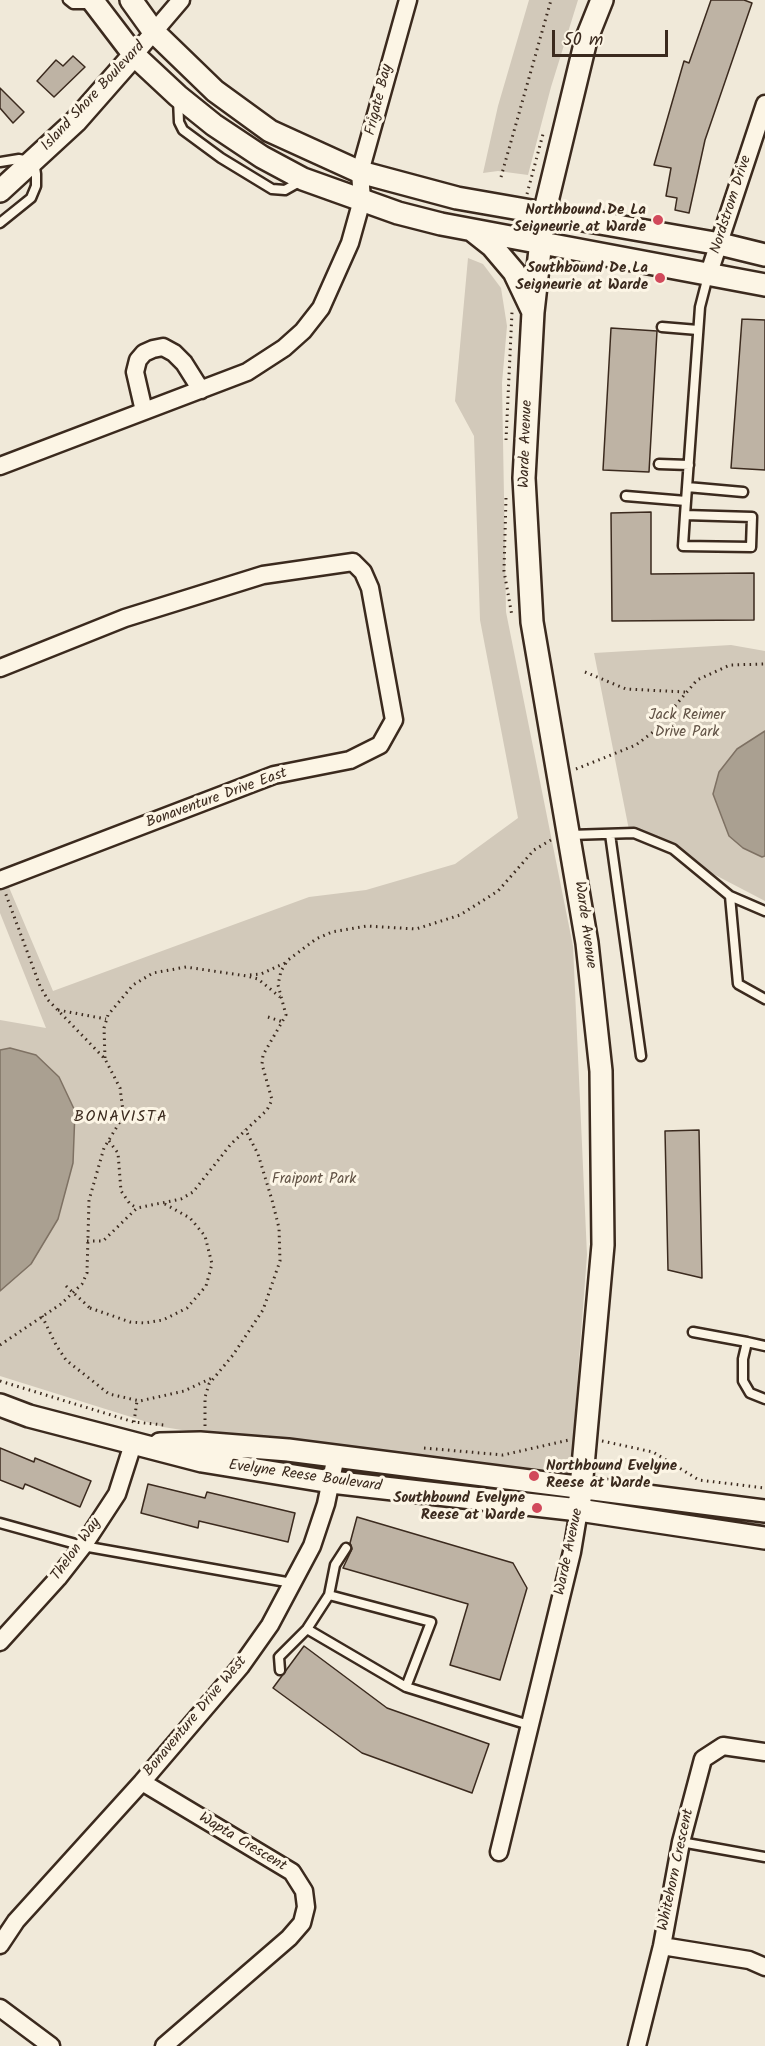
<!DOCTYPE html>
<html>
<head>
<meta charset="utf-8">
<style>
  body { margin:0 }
  #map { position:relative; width:765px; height:2046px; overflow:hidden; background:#f0e9d9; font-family:Kalam,sans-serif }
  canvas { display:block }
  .scale { position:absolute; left:552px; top:30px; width:116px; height:27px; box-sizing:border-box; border:3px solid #3b2a1e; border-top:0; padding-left:8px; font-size:18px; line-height:21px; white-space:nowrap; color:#3b2a1e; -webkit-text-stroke:4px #fcf5e5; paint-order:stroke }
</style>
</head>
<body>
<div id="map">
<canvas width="765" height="2046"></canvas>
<div class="scale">50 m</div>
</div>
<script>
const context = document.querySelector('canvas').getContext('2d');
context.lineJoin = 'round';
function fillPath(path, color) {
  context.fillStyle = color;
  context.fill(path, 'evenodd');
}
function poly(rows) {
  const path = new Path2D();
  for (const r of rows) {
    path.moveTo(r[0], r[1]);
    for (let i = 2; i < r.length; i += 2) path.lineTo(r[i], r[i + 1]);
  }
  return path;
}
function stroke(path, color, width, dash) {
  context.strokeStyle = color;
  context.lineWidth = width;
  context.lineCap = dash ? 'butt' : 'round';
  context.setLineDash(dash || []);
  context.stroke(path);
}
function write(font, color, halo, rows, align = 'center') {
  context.font = font + ' Kalam,sans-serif';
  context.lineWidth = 6;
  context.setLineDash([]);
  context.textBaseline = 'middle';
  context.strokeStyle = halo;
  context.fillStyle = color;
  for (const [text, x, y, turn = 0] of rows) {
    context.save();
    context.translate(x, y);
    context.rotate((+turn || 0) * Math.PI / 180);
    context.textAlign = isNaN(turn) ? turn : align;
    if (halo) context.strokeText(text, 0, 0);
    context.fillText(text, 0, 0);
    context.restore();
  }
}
fillPath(poly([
  [529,0,578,0,551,87,528,175,498,171,483,173,498,106],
  [468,258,483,264,501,288,507,326,502,383,506,612,573,946,587,1255,569,1491,163,1427,0,1376,0,1020,46,1028,0,913,0,889,8,885,53,991,309,897,366,890,455,864,518,818,480,620,474,436,455,401],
  [731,645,765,651,765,901,629,830,594,653]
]), '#d2c9ba');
const water = poly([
  [765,731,765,856,762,857,743,848,729,836,713,794,719,772,737,749,765,731],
  [10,1048,36,1055,59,1077,75,1111,73,1163,58,1219,31,1264,0,1291,0,1050,10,1048]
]);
fillPath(water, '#aaa091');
stroke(water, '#7e7163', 1.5);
const building = poly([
  [711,0,744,0,752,3,705,140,689,213,675,210,677,198,666,196,671,168,654,165,684,61,689,63,711,0],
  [73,56,85,67,54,97,37,81,56,60,63,66,73,56],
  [0,88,24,112,13,123,0,108,0,88],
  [742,319,765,320,765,470,731,468,742,319],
  [611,328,657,331,649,472,603,470,611,328],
  [651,512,651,574,754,573,754,620,612,621,611,513,651,512],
  [699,1130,702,1278,668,1270,665,1131,699,1130],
  [0,1448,34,1462,35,1458,91,1481,80,1507,25,1484,23,1489,0,1480,0,1448],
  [148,1484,205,1498,207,1492,295,1513,288,1542,199,1521,198,1528,141,1513,148,1484],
  [357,1517,513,1563,527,1588,500,1680,450,1665,468,1604,343,1568,352,1549,350,1543,357,1517],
  [304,1646,387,1708,489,1744,472,1793,362,1753,273,1688,304,1646]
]);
fillPath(building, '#beb3a4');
stroke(building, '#3b2a1e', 1.5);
const service = poly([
  [68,0,73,4,93,4],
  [178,99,179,122,183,130,221,158,272,189,285,190,301,181],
  [0,162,19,159,34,162,36,174,36,186,31,198,0,223],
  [662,327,698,330],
  [659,464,689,465],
  [687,487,743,492],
  [626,496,686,501],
  [685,515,752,517,751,547,683,546,685,515,700,307,708,276],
  [610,834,641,1056],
  [570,835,634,833,673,849,730,896,738,984,765,999],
  [730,896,765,911],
  [693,1332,747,1342],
  [765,1346,747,1342,743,1359,743,1381,750,1393,765,1399],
  [0,1523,83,1546,292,1583],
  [329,1595,431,1622,406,1687],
  [307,1629,406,1687,529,1725],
  [280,1670,279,1657,307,1629,329,1595,335,1565,346,1548],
  [681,1842,765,1857]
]);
const minor = poly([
  [134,55,181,0],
  [709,273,765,104],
  [144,411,135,372,138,360,144,353,153,349,163,347,174,353,184,363,201,390],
  [0,466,247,372,284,348,303,331,321,308,350,243,362,200,360,172,408,0],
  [0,668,125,618,263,575,353,562,363,572,370,588,394,720,380,745,350,760,274,775,0,880],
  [0,1642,58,1578,83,1546,117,1494,133,1444],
  [142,1782,292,1872,304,1891,306,1907,302,1923,289,1938,164,2046],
  [499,1852,572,1552,579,1510],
  [0,1945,16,1921,142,1782,241,1666,270,1625,312,1546,326,1504,336,1456],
  [662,1946,749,1960,765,1967],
  [0,2008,51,2046],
  [637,2046,662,1946,681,1842,703,1759,723,1746,765,1752]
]);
const tertiary = poly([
  [92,0,134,55,178,96,214,125,262,157,303,179,398,213,441,224,765,285],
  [131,0,154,32,215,91,270,131,360,172,457,198,720,244,765,255],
  [0,191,76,121,134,55],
  [473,231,492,246,514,272,533,312],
  [0,1405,29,1416,202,1461,331,1482,579,1510,765,1538],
  [160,1444,200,1443,288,1450,765,1511],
  [579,1510,603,1245,601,1071,587,943,532,622,524,478,533,312,544,214,586,40,602,0]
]);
stroke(service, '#3b2a1e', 13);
stroke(minor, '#3b2a1e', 21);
stroke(tertiary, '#3b2a1e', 26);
stroke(poly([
  [501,177,551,0],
  [527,194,543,134],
  [506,440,512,312],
  [506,498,504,571,512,616],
  [585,672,626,689,685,692],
  [576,769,636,745,653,732,697,680,730,665,765,664],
  [250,975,261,974,285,963],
  [58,1010,106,1019],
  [268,1017,283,1022],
  [105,1058,104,1028,108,1015,133,985,153,973,186,967,247,976,258,979,280,997],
  [109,1141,118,1153,121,1191,130,1204,137,1208],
  [87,1241,103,1241,137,1208,181,1199,193,1192,231,1144,267,1110,272,1100,262,1064,263,1055,286,1015,278,985,281,971,288,960,316,939,332,932,367,926,416,929,460,915,498,891,534,850,551,840],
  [90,1308,130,1322,145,1323,163,1320,187,1308,206,1286,212,1264,205,1236,190,1218,163,1203],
  [42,1316,56,1345,66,1360,109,1394,140,1401,184,1391,214,1377],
  [0,1345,61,1304,82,1284,87,1273,89,1200,104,1148,121,1120,123,1111,120,1088,105,1059,48,1000,40,986,5,892],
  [0,1381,134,1422,164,1425],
  [134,1422,137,1401],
  [205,1426,205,1397,209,1384,233,1355,263,1310,280,1261,279,1228,272,1200,258,1154,245,1129],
  [602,1441,653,1452,699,1480,765,1488],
  [424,1448,503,1455,569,1440]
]), '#3b2a1e', 3, [1.5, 4.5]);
stroke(service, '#fcf5e5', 8);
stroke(minor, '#fcf5e5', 16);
stroke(tertiary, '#fcf5e5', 21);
stroke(poly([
  [66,1286,90,1308]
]), '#3b2a1e', 3, [1.5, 4.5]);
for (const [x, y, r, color] of [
  [658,220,6,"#d1495b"],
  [660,278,6,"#d1495b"],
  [534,1476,6,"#d1495b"],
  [537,1508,6,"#d1495b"]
]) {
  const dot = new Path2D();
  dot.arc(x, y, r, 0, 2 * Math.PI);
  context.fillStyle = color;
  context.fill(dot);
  stroke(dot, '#fcf5e5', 2);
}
write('15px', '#3b2a1e', '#fcf5e5', [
  ["Island Shore Boulevard",94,97,-47],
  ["Frigate Bay",380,100,-76],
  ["Nordstrom Drive",732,205,-72],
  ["Warde Avenue",527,444,-88],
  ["Bonaventure Drive East",217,799,-20],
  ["Warde Avenue",584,925,82],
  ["Evelyne Reese Boulevard",305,1477,8],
  ["Thelon Way",77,1550,-54],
  ["Warde Avenue",570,1552,-78],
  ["Bonaventure Drive West",196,1717,-50],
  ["Wapta Crescent",242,1843,31],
  ["Whitehorn Crescent",677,1870,-78]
]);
write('bold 15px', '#3b2a1e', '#fcf5e5', [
  ["Northbound De La",646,211],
  ["Seigneurie at Warde",646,228],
  ["Southbound De La",648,269],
  ["Seigneurie at Warde",648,286],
  ["Northbound Evelyne",546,1467,"left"],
  ["Reese at Warde",546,1484,"left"],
  ["Southbound Evelyne",525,1499],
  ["Reese at Warde",525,1516]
], 'right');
write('15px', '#615245', '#fcf5e5', [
  ["Jack Reimer",687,716],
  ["Drive Park",687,733],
  ["Fraipont Park",314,1180]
]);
context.letterSpacing = '1.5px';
write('16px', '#3b2a1e', '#fcf5e5', [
  ["BONAVISTA",121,1118]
]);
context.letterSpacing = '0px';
</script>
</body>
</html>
